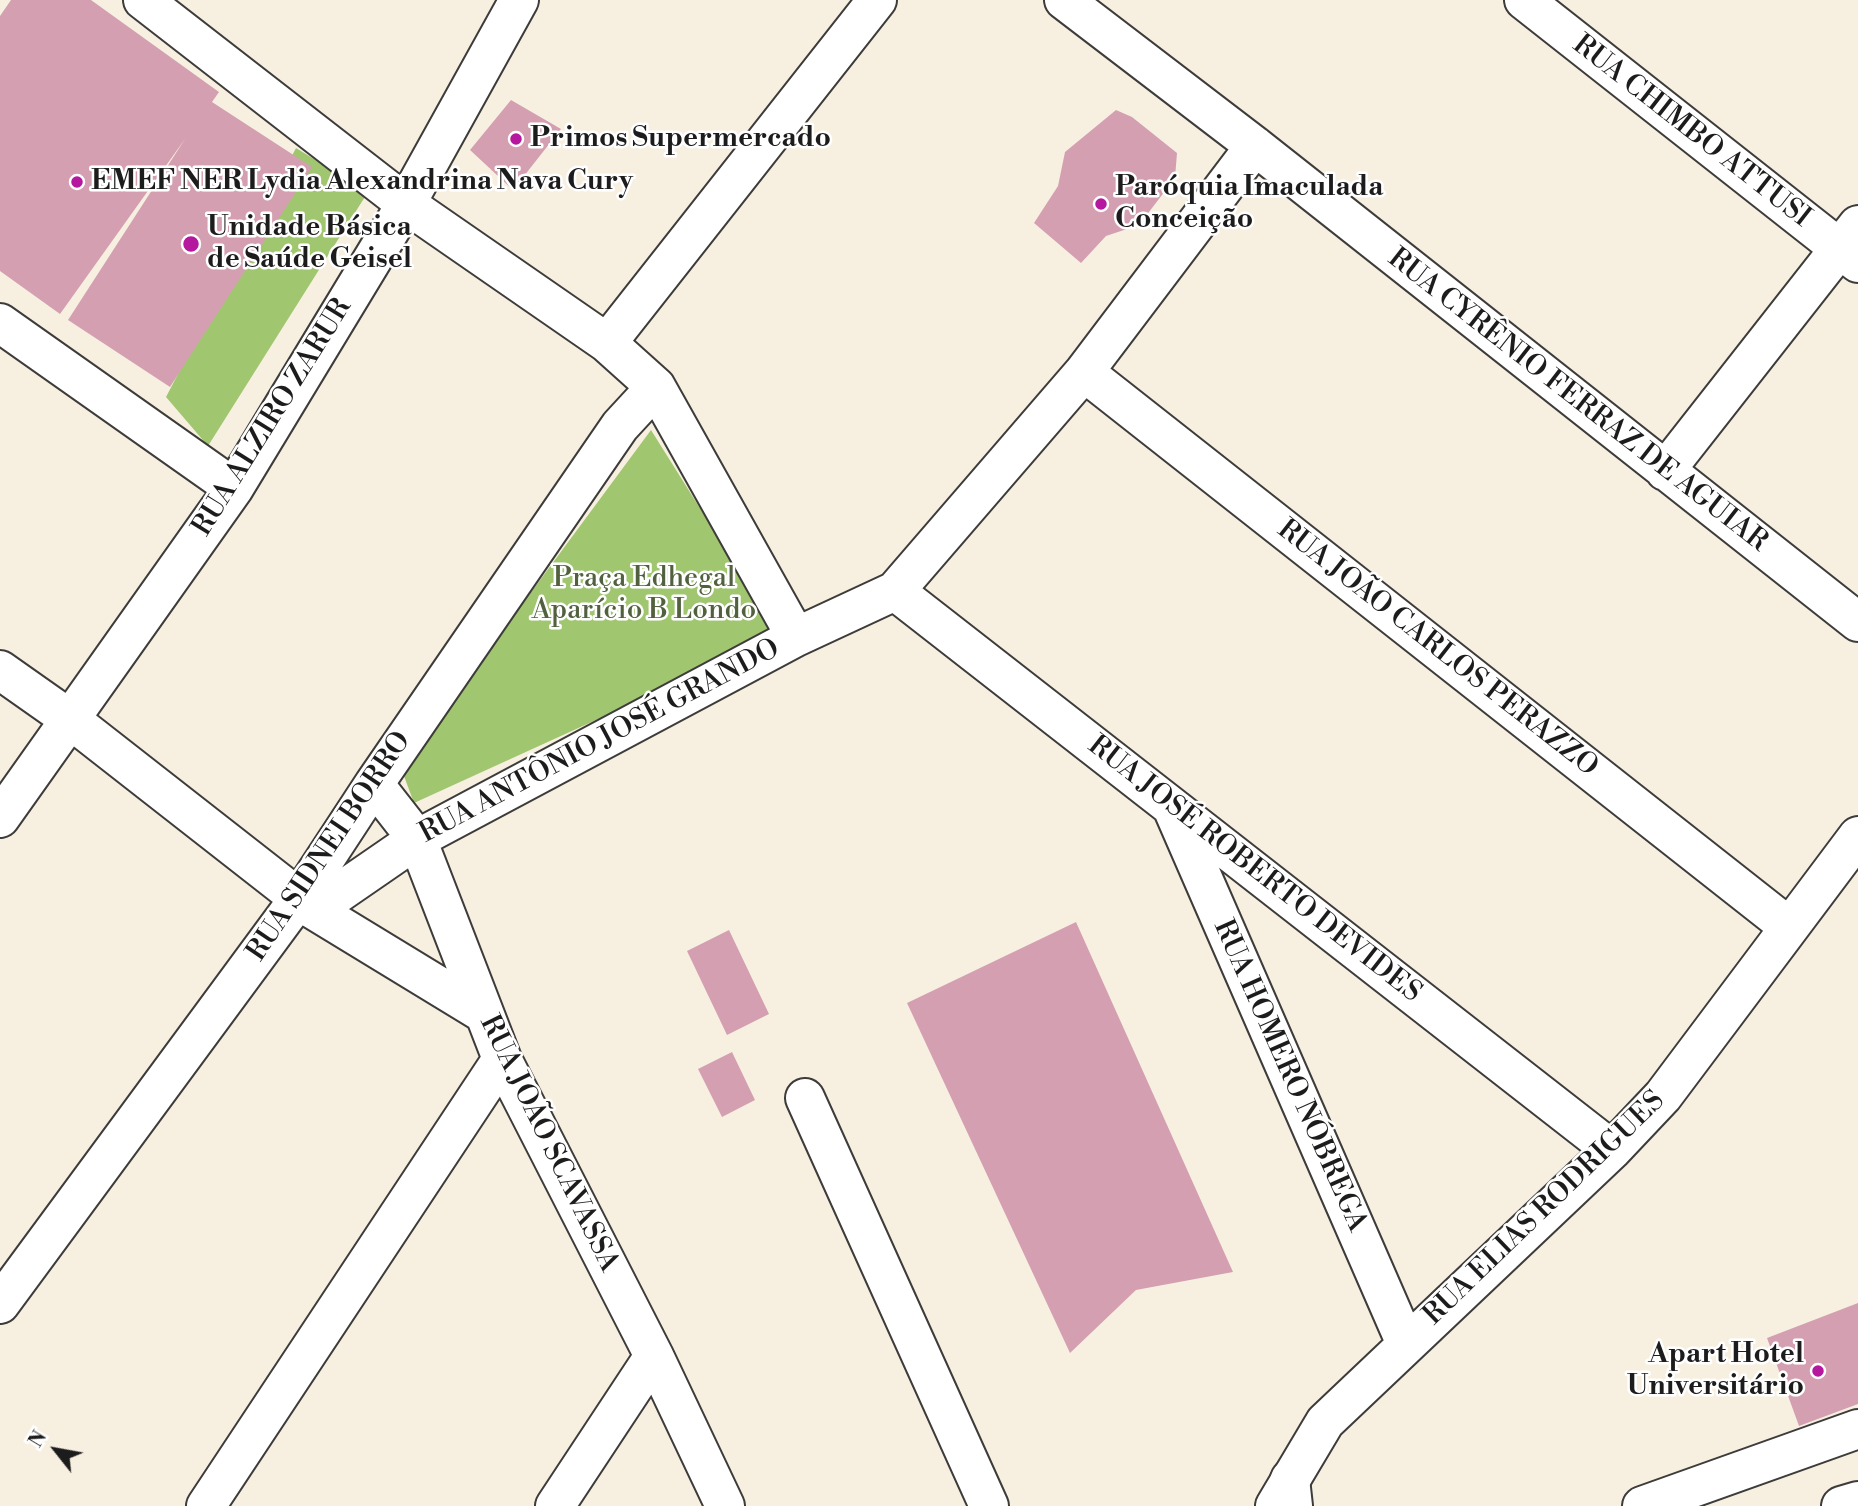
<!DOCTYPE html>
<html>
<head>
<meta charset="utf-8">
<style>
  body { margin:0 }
  #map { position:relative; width:1858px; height:1506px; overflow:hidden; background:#f7f0e1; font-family:"Libre Bodoni",serif }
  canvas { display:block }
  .north { position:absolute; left:21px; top:1415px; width:70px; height:70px; -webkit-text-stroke:5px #fff; paint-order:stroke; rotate:301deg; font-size:19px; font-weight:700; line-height:28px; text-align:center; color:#1c1c1c }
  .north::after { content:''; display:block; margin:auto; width:24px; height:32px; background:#1c1c1c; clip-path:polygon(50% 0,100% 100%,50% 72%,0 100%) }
</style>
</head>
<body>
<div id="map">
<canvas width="1858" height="1506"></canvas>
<div class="north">N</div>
</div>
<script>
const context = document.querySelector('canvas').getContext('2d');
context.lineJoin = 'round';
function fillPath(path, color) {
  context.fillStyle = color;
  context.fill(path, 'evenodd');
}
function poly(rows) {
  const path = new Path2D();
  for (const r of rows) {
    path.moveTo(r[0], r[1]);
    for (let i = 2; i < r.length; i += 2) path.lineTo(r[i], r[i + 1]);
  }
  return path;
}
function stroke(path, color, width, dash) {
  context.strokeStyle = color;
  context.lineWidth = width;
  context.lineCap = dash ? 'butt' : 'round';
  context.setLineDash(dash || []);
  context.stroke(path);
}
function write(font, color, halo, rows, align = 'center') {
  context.font = font + ' "Libre Bodoni",serif';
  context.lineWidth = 5;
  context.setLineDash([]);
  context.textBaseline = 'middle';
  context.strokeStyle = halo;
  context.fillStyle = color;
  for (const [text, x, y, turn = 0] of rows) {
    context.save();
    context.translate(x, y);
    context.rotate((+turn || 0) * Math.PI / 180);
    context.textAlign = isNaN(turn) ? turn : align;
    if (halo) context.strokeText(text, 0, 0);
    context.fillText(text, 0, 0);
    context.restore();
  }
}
fillPath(poly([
  [296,148,368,192,208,446,166,397],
  [651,430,780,636,414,803,401,768]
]), '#a1c670');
fillPath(poly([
  [11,0,91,0,219,92,212,102,312,167,170,387,68,320,185,139,60,314,0,271,0,16],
  [511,100,561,129,513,190,470,150],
  [1116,110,1132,117,1177,153,1175,178,1139,225,1106,236,1081,263,1034,223,1058,186,1065,152],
  [1076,922,1233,1272,1136,1290,1070,1353,907,1003],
  [729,930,769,1014,727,1035,687,951],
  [732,1052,755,1100,722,1117,698,1069],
  [1858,1303,1858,1404,1799,1426,1767,1338]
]), '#d4a0b1');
const minor = poly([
  [143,0,406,204,607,343,656,387,796,637],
  [1064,0,1255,146,1858,622],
  [1524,0,1858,263],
  [0,323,234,488],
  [607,343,877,0],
  [1084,372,1789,927],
  [1665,471,1858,225],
  [895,591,1612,1150],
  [0,670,71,720,314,910,483,1013],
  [374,784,417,839,502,1059,654,1356,725,1506],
  [1174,812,1406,1344],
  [0,818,234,488,406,204,519,0],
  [314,910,417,839,796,637,895,591,1084,372,1255,146],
  [805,1098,989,1506],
  [0,1304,300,897,374,784,620,426,656,387],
  [206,1506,502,1059],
  [555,1506,654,1356],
  [1275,1506,1325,1422,1612,1150,1663,1096,1858,836]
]);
const major = poly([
  [1290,1479,1293,1506],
  [1642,1506,1858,1429],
  [1841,1506,1858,1501]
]);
stroke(minor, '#3d3c3a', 42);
stroke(major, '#3d3c3a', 42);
stroke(minor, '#fff', 38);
stroke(major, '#fff', 38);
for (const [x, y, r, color] of [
  [516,139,7,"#b5179e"],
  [77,182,7,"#b5179e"],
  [1101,204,7,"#b5179e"],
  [191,244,9,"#b5179e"],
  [1818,1371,7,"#b5179e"]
]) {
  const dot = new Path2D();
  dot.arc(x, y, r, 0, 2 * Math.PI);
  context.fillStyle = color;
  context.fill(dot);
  stroke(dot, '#fff', 2.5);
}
write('28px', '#1c1c1c', '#fff', [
  ["RUA CHIMBO ATTUSI",1691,132,38],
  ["RUA CYRÊNIO FERRAZ DE AGUIAR",1577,401,38],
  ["RUA ALZIRO ZARUR",273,418,-58],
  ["RUA JOÃO CARLOS PERAZZO",1437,649,38],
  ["RUA ANTÔNIO JOSÉ GRANDO",600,742,-28],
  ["RUA SIDNEI BORRO",330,847,-56],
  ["RUA JOSÉ ROBERTO DEVIDES",1254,870,38],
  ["RUA HOMERO NÓBREGA",1289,1076,66],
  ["RUA JOÃO SCAVASSA",548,1144,64],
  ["RUA ELIAS RODRIGUES",1545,1209,-44]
]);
write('bold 28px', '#1c1c1c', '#fff', [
  ["Primos Supermercado",530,139],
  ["EMEF NER Lydia Alexandrina Nava Cury",91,182],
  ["Paróquia Imaculada",1115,188],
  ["Conceição",1115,220],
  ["Unidade Básica",207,228],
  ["de Saúde Geisel",207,260],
  ["Apart Hotel",1804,1355,"right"],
  ["Universitário",1804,1387,"right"]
], 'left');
write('28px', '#51603e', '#fff', [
  ["Praça Edhegal",644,579],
  ["Aparício B Londo",644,611]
]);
</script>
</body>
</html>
